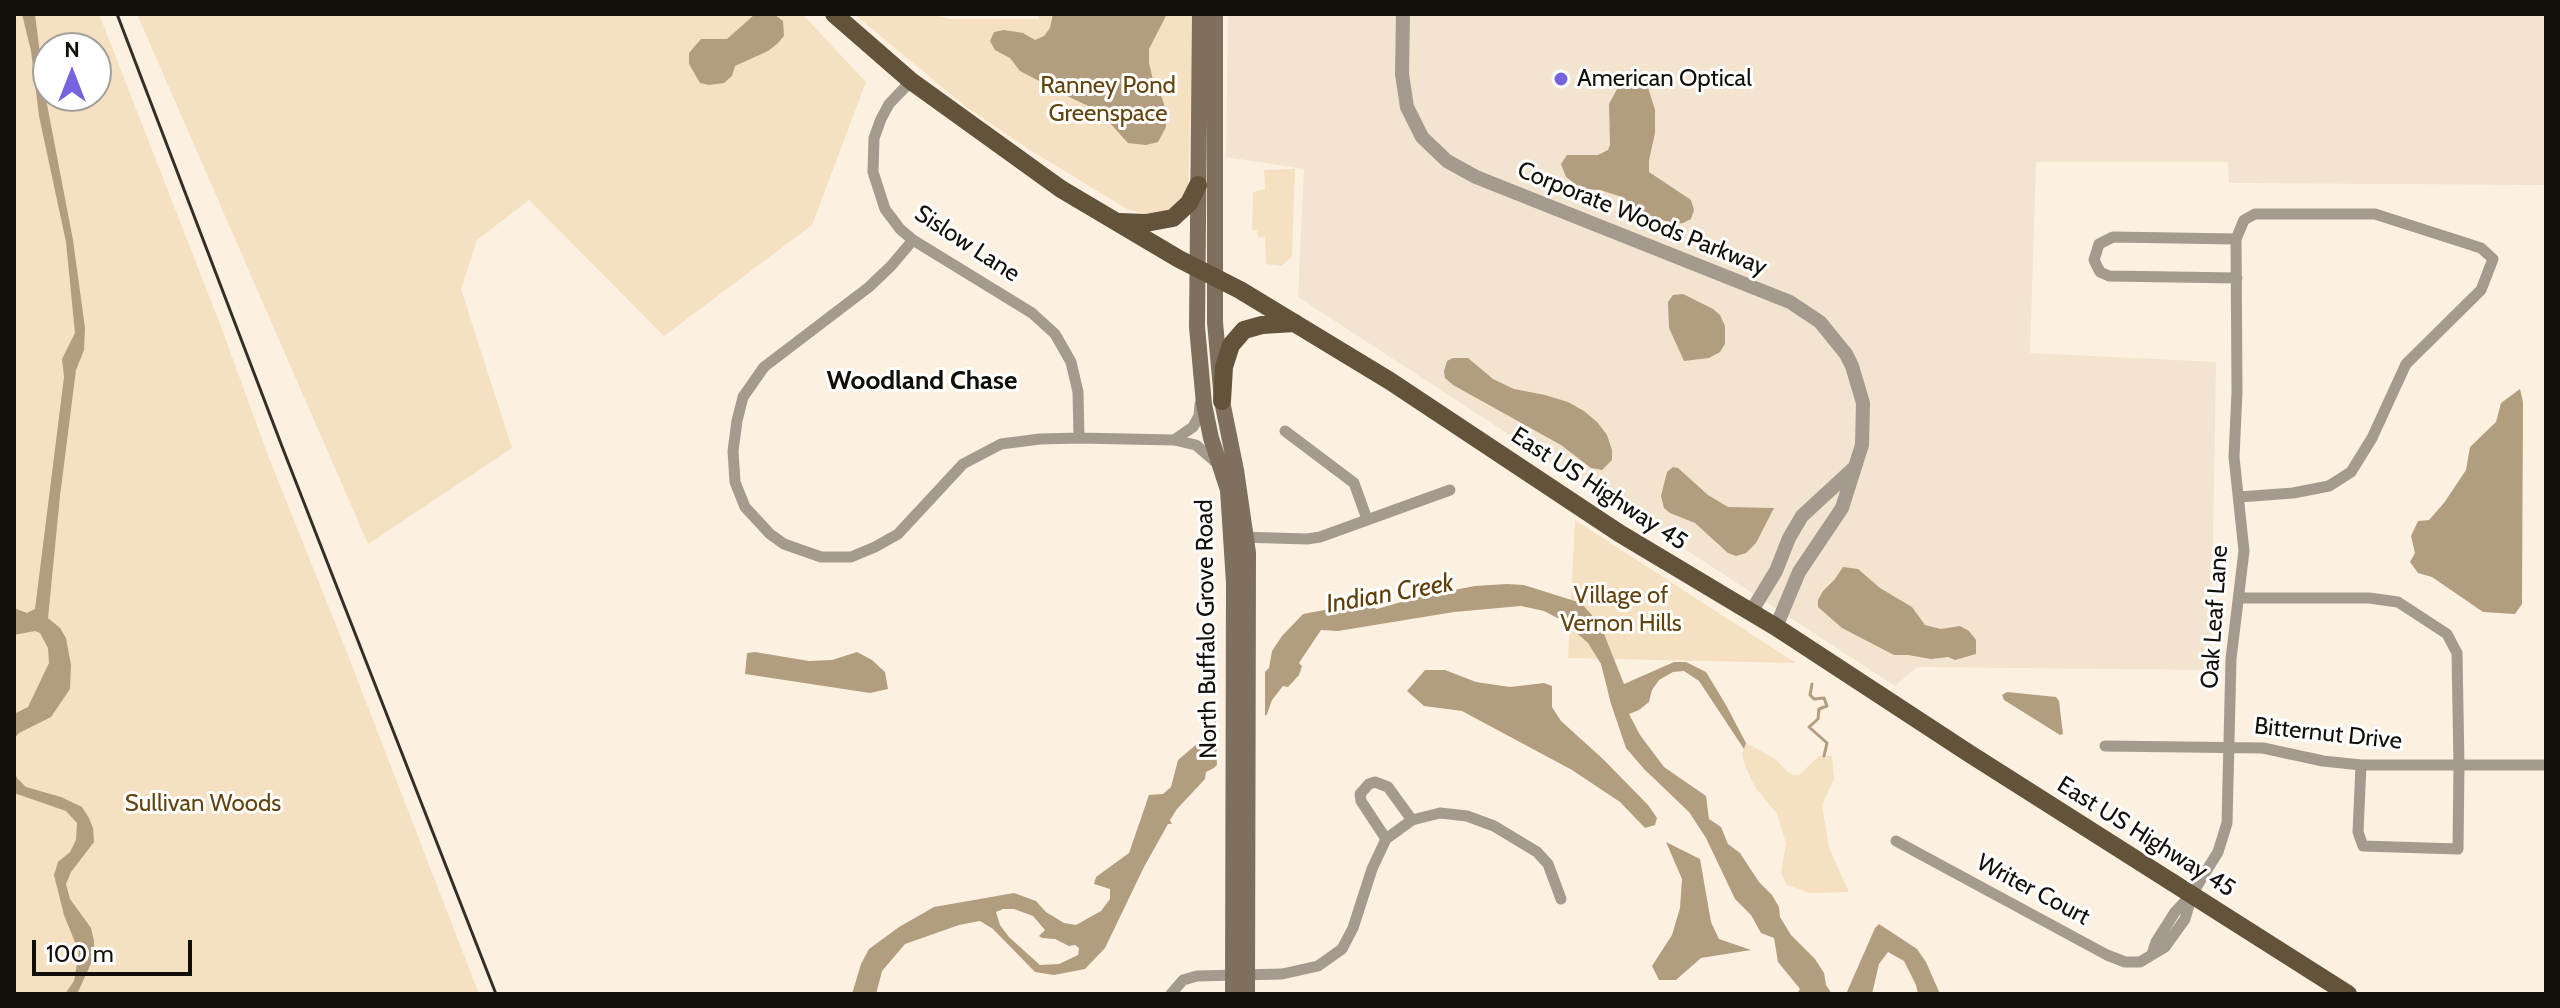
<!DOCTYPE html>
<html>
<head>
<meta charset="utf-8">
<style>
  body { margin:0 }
  #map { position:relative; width:2560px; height:1008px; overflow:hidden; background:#fcf1e1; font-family:Cabin,sans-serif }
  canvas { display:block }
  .frame { position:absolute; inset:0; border:16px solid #120e09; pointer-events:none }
  .north { position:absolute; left:32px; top:32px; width:80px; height:80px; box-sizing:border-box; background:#fff; border:2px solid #a09f9d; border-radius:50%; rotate:0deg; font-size:22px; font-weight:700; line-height:32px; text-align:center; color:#120e09 }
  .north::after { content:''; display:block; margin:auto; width:28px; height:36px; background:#7863de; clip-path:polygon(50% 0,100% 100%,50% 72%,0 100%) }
  .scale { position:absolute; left:32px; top:940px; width:160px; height:36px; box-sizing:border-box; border:4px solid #120e09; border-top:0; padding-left:10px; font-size:24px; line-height:28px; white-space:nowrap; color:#120e09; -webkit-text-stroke:6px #fff; paint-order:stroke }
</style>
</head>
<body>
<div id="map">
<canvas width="2560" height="1008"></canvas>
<div class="frame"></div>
<div class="north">N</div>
<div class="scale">100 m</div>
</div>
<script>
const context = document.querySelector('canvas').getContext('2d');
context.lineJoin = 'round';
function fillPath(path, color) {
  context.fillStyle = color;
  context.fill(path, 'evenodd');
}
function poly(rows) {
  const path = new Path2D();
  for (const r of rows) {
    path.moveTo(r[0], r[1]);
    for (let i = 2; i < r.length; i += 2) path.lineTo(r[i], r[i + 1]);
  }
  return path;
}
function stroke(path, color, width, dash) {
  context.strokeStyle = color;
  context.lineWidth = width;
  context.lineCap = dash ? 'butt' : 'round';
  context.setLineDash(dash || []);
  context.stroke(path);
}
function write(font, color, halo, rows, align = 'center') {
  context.font = font + ' Cabin,sans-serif';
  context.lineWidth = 6;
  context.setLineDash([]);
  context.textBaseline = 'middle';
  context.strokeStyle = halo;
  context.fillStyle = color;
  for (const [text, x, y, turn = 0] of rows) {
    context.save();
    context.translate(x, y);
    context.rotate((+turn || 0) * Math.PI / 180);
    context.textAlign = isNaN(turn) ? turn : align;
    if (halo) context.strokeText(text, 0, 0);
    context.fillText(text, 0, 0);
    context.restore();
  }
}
fillPath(poly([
  [1228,14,2546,14,2546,185,2229,183,2228,162,2036,162,2030,353,2216,362,2211,670,1917,667,1895,686,1298,297,1304,169,1226,157]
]), '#f2e4ce');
fillPath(poly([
  [14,14,99,14,220,324,269,458,344,645,479,994,14,994],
  [48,48,96,48,96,96,48,96],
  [137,14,802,14,866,82,812,225,664,336,529,200,477,240,461,289,512,448,368,544],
  [854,14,931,14,950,19,1038,19,1039,14,1194,14,1188,186,1177,205,1163,213,1146,214,1127,209,1030,150,965,106],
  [1295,169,1292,257,1281,266,1266,264,1265,237,1258,238,1257,230,1252,230,1253,192,1265,189,1264,170],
  [1575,520,1796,663,1568,658],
  [1746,743,1774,758,1790,774,1799,775,1819,756,1832,756,1834,779,1822,805,1829,848,1849,892,1810,893,1787,885,1781,873,1786,843,1777,814,1755,787,1745,766,1742,754]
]), '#f5e0c1');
fillPath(poly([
  [22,14,35,14,45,94,73,240,85,328,84,350,76,370,60,496,48,618,60,628,66,638,71,665,70,689,51,717,19,733,14,739,14,714,28,707,49,663,48,648,40,633,35,631,14,635,14,608,27,613,35,609,64,377,62,359,75,333,66,242,39,116,31,51],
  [1053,14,1167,14,1149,49,1149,63,1153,80,1162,98,1166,111,1166,127,1158,142,1146,145,1128,143,1099,111,1067,96,1054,94,1043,83,1020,71,1010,58,995,50,990,41,994,32,1004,30,1023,33,1035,40,1044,36,1050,28],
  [754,15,775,15,783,21,784,36,777,44,768,51,735,66,732,76,724,83,709,85,700,83,689,64,689,53,701,39,727,39],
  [1635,75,1646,81,1655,110,1655,133,1649,160,1649,172,1691,200,1694,210,1691,219,1683,223,1673,224,1646,214,1622,197,1600,190,1582,189,1566,177,1561,164,1567,155,1598,155,1608,150,1610,145,1609,104,1623,78],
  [1683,294,1713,309,1720,315,1725,326,1725,344,1720,352,1709,358,1684,361,1669,328,1668,302,1673,295],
  [1453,358,1468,358,1493,379,1514,389,1545,395,1568,402,1584,411,1598,423,1607,435,1612,450,1612,460,1602,470,1591,468,1561,445,1453,385,1445,378,1444,371,1447,361],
  [2520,389,2523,402,2522,604,2515,614,2483,612,2432,577,2418,573,2410,562,2415,553,2411,536,2418,521,2429,520,2444,503,2466,470,2470,447,2496,422,2501,403],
  [1673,467,1678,468,1708,495,1728,507,1774,508,1756,543,1746,553,1736,556,1728,553,1695,523,1670,513,1664,508,1661,496,1667,472],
  [1843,567,1858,569,1880,588,1912,607,1925,625,1941,629,1960,626,1969,631,1976,640,1976,654,1955,660,1948,657,1931,659,1908,655,1894,655,1842,628,1818,607,1818,600,1823,591,1835,579],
  [1507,584,1524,585,1581,603,1600,624,1624,684,1674,662,1686,662,1706,672,1726,705,1746,743,1744,749,1699,681,1684,671,1673,672,1659,680,1652,690,1649,702,1639,710,1629,714,1640,735,1664,767,1706,796,1709,819,1721,827,1728,844,1740,853,1759,882,1772,895,1779,907,1780,917,1791,935,1815,959,1824,973,1826,985,1832,994,1797,994,1800,989,1778,962,1774,938,1761,933,1751,915,1735,899,1706,838,1689,812,1644,769,1626,748,1611,704,1601,664,1588,643,1563,621,1544,611,1521,606,1454,612,1338,631,1321,630,1299,663,1302,666,1299,675,1288,687,1283,686,1272,700,1267,714,1214,768,1206,772,1205,779,1177,809,1170,820,1172,824,1168,824,1144,867,1105,948,1085,969,1054,975,1035,972,993,929,980,921,959,925,905,944,882,971,876,994,852,994,861,964,869,949,899,927,934,907,1014,893,1036,901,1046,912,1064,923,1076,925,1101,911,1110,899,1110,889,1094,884,1096,877,1129,853,1149,795,1163,794,1171,787,1178,760,1204,738,1204,731,1208,722,1213,723,1269,668,1272,651,1282,636,1303,614,1341,607,1352,600,1377,609,1422,596,1475,586],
  [1003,909,1014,909,1033,916,1045,930,1039,936,1042,938,1055,939,1069,946,1075,945,1079,948,1078,955,1059,964,1040,965,1009,937,1000,925,996,912],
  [755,652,809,661,832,660,857,652,872,660,885,672,888,689,870,693,745,674,747,653],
  [1425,670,1445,670,1476,682,1510,687,1544,683,1552,686,1552,707,1561,721,1603,759,1648,805,1657,818,1655,825,1645,828,1620,802,1572,770,1462,711,1424,706,1407,691],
  [2007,692,2056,697,2059,701,2063,734,2060,735,2004,700,2002,695],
  [14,770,17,778,26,787,61,797,82,807,89,818,93,828,94,842,71,872,66,884,70,899,91,928,94,941,94,957,77,994,65,994,74,981,79,952,64,915,54,875,58,862,70,852,76,840,77,823,66,811,14,793],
  [1666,842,1700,859,1711,922,1719,939,1751,950,1701,958,1676,980,1659,980,1652,966,1672,935,1680,908,1682,879],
  [1879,924,1917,949,1926,962,1940,994,1918,994,1916,985,1904,961,1888,952,1879,964,1872,994,1846,994,1875,928]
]), '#b29d7f');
fillPath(poly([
  [1265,667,1265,723,1217,771,1216,715]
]), '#fcf1e1');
stroke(poly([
  [1812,684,1810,695,1814,699,1824,698,1827,706,1819,709,1818,719,1809,727,1827,743,1824,756]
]), '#b29d7f', 3);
stroke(poly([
  [911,81,889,104,881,119,874,138,873,172,885,209,900,229,913,240,1032,313,1055,334,1071,362,1078,392,1079,438],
  [2236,239,2113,237,2099,244,2094,260,2100,272,2109,276,2237,278],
  [913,240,891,266,869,287,764,367,743,397,737,421,733,451,735,482,745,507,770,534,784,544,821,557,851,557,875,547,898,534,963,464,1001,444,1040,439,1079,438,1174,440],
  [1200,404,1199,416,1193,427,1174,440,1196,445,1218,464],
  [1285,431,1354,483,1367,519],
  [1240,537,1307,539,1320,537,1450,490],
  [2240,598,2369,598,2398,602,2447,634,2457,653,2459,765,2458,849,2363,846,2358,832,2361,765],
  [2105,746,2263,748,2323,761,2361,765,2546,765],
  [1386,839,1361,801,1360,794,1369,784,1375,782,1388,787,1412,820],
  [1896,841,2107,955,2125,962,2140,962,2165,947,2185,919,2191,898],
  [2152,954,2156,942,2175,912,2192,894,2218,852,2227,823,2231,659,2244,551,2234,457,2237,392,2236,239,2244,220,2255,214,2375,214,2481,248,2493,259,2481,290,2406,364,2372,438,2351,472,2329,486,2293,493,2239,497],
  [1171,994,1183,980,1197,976,1282,974,1318,966,1342,949,1353,928,1372,869,1386,839,1412,820,1440,813,1467,816,1494,826,1537,852,1548,864,1561,899]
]), '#a49a8d', 11);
stroke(poly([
  [1403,14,1402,74,1407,107,1422,137,1447,161,1476,177,1790,302,1820,322,1846,354,1852,366,1863,403,1862,445,1842,508,1799,572,1776,627],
  [1751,612,1776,571,1789,538,1802,516,1854,468]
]), '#a49a8d', 14);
stroke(poly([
  [1200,14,1197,327,1204,404,1211,438,1228,490,1234,583,1233,994],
  [1215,14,1215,322,1222,401,1236,470,1248,553,1247,994]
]), '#7e705d', 16);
stroke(poly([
  [834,14,911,81,1061,189,1179,259,1240,290,1390,381,1619,533,1776,627,1970,754,2348,994],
  [1119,222,1146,223,1173,218,1189,203,1198,185],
  [1222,401,1224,367,1231,345,1244,330,1262,325,1295,323]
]), '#63533b', 18);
stroke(poly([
  [117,14,283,449,496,994]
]), '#332e28', 3);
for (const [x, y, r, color] of [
  [1561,79,8,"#7863de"]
]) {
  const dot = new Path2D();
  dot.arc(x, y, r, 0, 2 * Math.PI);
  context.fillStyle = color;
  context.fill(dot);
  stroke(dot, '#fff', 3);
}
write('24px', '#120e09', '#fff', [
  ["American Optical",1577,79]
], 'left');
write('24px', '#62440c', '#fff', [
  ["Ranney Pond",1108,86],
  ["Greenspace",1108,114],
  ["Village of",1621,596],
  ["Vernon Hills",1621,624],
  ["Sullivan Woods",203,804]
]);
write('24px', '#120e09', '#fff', [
  ["Corporate Woods Parkway",1642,219,22],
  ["Sislow Lane",967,244,33],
  ["East US Highway 45",1599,489,33],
  ["Oak Leaf Lane",2215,617,-86],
  ["North Buffalo Grove Road",1207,629,-91],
  ["Bitternut Drive",2328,734,6],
  ["East US Highway 45",2146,837,32],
  ["Writer Court",2033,890,28]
]);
write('bold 26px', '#120e09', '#fff', [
  ["Woodland Chase",922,381]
]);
write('italic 26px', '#5e4007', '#fff', [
  ["Indian Creek",1390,594,-10]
]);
</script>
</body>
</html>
